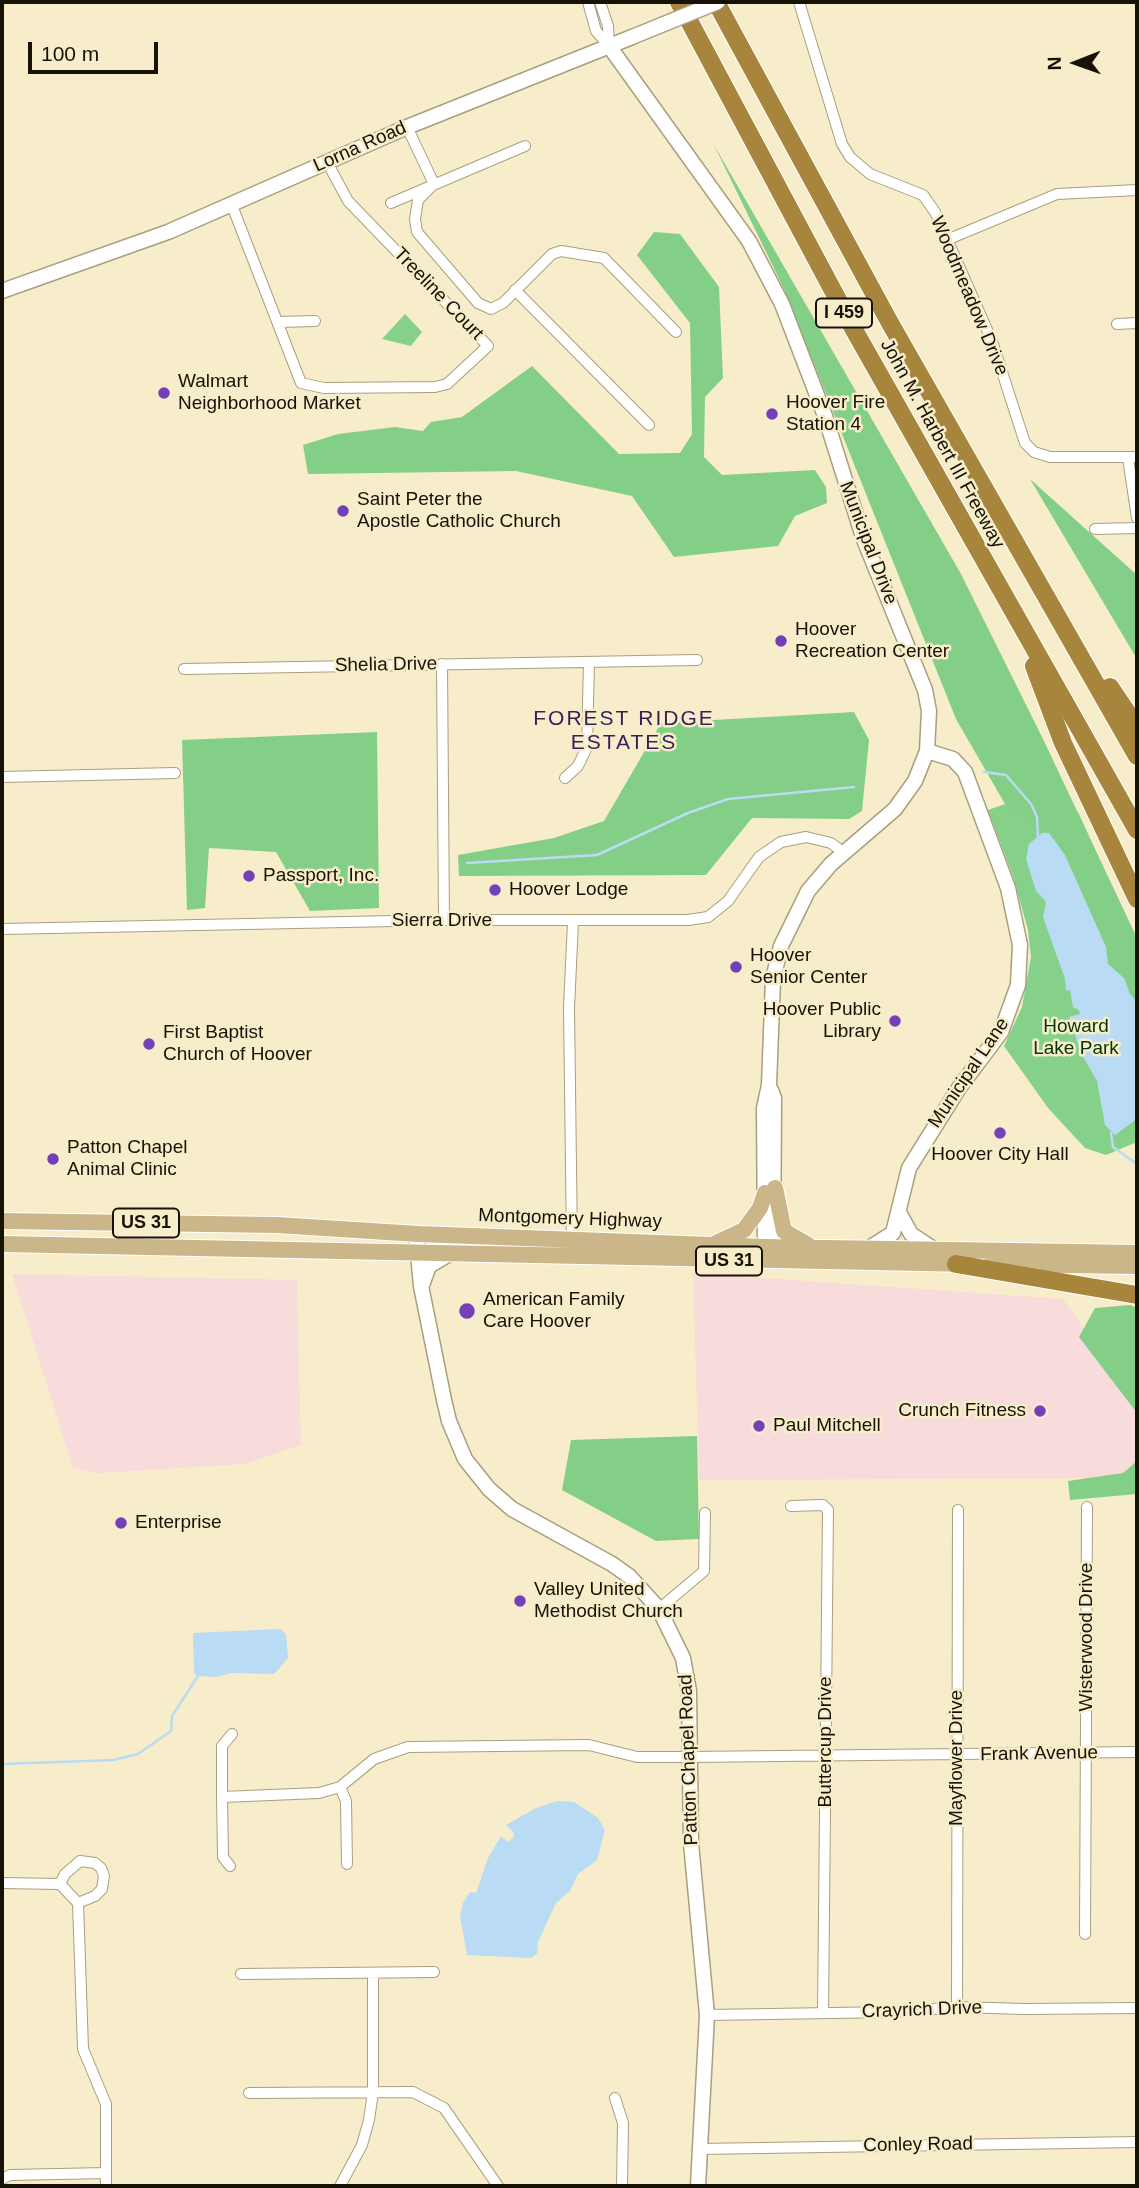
<!DOCTYPE html>
<html>
<head>
<meta charset="utf-8">
<style>
  body { margin:0 }
  #map { position:relative; width:1139px; height:2188px; overflow:hidden; background:#f8edca; font-family:Arial,sans-serif }
  canvas { display:block }
  .frame { position:absolute; inset:0; border:4px solid #161306; pointer-events:none }
  .north { position:absolute; left:1041px; top:28px; width:70px; height:70px; -webkit-text-stroke:5px #f8edca; paint-order:stroke; rotate:269deg; font-size:19px; font-weight:700; line-height:28px; text-align:center; color:#161306 }
  .north::after { content:''; display:block; margin:auto; width:24px; height:32px; background:#161306; clip-path:polygon(50% 0,100% 100%,50% 72%,0 100%) }
  .scale { position:absolute; left:28px; top:42px; width:130px; height:32px; box-sizing:border-box; border:4px solid #161306; border-top:0; padding-left:9px; font-size:21px; line-height:24px; white-space:nowrap; color:#161306; -webkit-text-stroke:5px #f8edca; paint-order:stroke }
</style>
</head>
<body>
<div id="map">
<canvas width="1139" height="2188"></canvas>
<div class="frame"></div>
<div class="north">N</div>
<div class="scale">100 m</div>
</div>
<script>
const context = document.querySelector('canvas').getContext('2d');
context.lineJoin = 'round';
function fillPath(path, color) {
  context.fillStyle = color;
  context.fill(path, 'evenodd');
}
function poly(rows) {
  const path = new Path2D();
  for (const r of rows) {
    path.moveTo(r[0], r[1]);
    for (let i = 2; i < r.length; i += 2) path.lineTo(r[i], r[i + 1]);
  }
  return path;
}
function stroke(path, color, width, dash) {
  context.strokeStyle = color;
  context.lineWidth = width;
  context.lineCap = dash ? 'butt' : 'round';
  context.setLineDash(dash || []);
  context.stroke(path);
}
function write(font, color, halo, rows, align = 'center') {
  context.font = font + ' Arial,sans-serif';
  context.lineWidth = 5;
  context.setLineDash([]);
  context.textBaseline = 'middle';
  context.strokeStyle = halo;
  context.fillStyle = color;
  for (const [text, x, y, turn = 0] of rows) {
    context.save();
    context.translate(x, y);
    context.rotate((+turn || 0) * Math.PI / 180);
    context.textAlign = isNaN(turn) ? turn : align;
    if (halo) context.strokeText(text, 0, 0);
    context.fillText(text, 0, 0);
    context.restore();
  }
}
fillPath(poly([
  [693,1273,1063,1299,1137,1403,1137,1467,1125,1478,699,1480],
  [12,1274,297,1280,301,1445,245,1464,99,1473,73,1468]
]), '#f7dcdb');
fillPath(poly([
  [405,314,422,332,411,346,382,339],
  [1005,804,1078,812,1137,941,1137,1142,1106,1155,1085,1148,1048,1108,1004,1046,1022,1007,1031,957,1028,930,1013,876,988,810]
]), '#86d189');
fillPath(poly([
  [714,145,961,574,1044,741,1137,938,1137,1002,1130,994,1124,977,1108,964,1065,855,1049,833,1005,804,956,719,784,289],
  [654,232,680,234,719,287,723,378,705,397,704,457,722,475,815,470,826,487,827,503,795,516,778,546,674,557,632,496,516,471,308,474,303,445,338,434,395,427,423,431,431,422,462,417,532,366,619,454,680,453,692,434,690,323,637,255],
  [1030,479,1137,575,1137,659],
  [854,712,869,740,862,811,849,819,752,818,706,875,459,876,458,855,554,838,604,821,661,723],
  [377,732,379,908,310,911,276,852,209,848,205,908,187,910,182,740],
  [1130,1305,1137,1308,1137,1413,1079,1337,1095,1308],
  [697,1436,699,1539,656,1541,562,1490,571,1440],
  [1137,1461,1137,1494,1070,1500,1068,1481,1123,1473]
]), '#84cf87');
fillPath(poly([
  [1042,833,1049,833,1065,855,1106,947,1108,964,1124,978,1130,994,1137,1002,1137,1119,1115,1135,1105,1125,1097,1081,1081,1053,1069,1017,1080,1014,1079,1010,1073,1007,1070,990,1066,991,1065,979,1043,917,1046,902,1036,891,1026,859,1029,844],
  [280,1629,286,1634,288,1658,274,1674,231,1673,216,1677,198,1676,194,1673,193,1633],
  [557,1801,574,1802,598,1818,605,1830,597,1860,578,1874,570,1891,556,1903,538,1942,537,1954,531,1958,467,1955,460,1916,463,1903,470,1892,476,1893,488,1858,501,1836,508,1842,513,1838,514,1833,506,1825,536,1808]
]), '#b9dbf4');
stroke(poly([
  [984,772,1006,775,1031,804,1037,817,1038,838],
  [467,863,597,855,688,813,728,799,854,787],
  [1111,1133,1113,1147,1137,1164],
  [2,1764,114,1760,138,1754,171,1731,172,1716,198,1676]
]), '#b9dbf4', 2.5);
const street = poly([
  [588,2,596,31,609,46,608,26,600,2],
  [799,2,842,144,850,157,870,174,923,195,935,212,992,341,1025,443,1034,452,1050,457,1137,457],
  [407,127,434,184,418,200,415,219,417,232,478,303,491,309,503,303,552,254,561,251,604,258,676,332],
  [231,203,301,383,324,388,435,387,447,384,488,346,348,201,327,162],
  [391,203,525,146],
  [949,239,1057,194,1137,190],
  [515,290,649,425],
  [278,322,315,321],
  [1117,324,1137,323],
  [1128,458,1137,518],
  [1095,529,1137,528],
  [442,664,444,920],
  [184,669,697,660],
  [2,777,175,773],
  [565,778,578,766,587,747,589,662],
  [2,929,444,920,688,920,708,917,728,901,759,857,781,842,806,837,831,843,844,853],
  [572,1245,569,1008,573,922],
  [791,1506,823,1505,828,1510,823,2013],
  [659,1609,704,1571,705,1513],
  [340,1787,346,1801,347,1864],
  [222,1797,319,1793,340,1787,374,1759,408,1747,589,1745,637,1757,690,1757,1137,1752],
  [230,1866,223,1857,222,1797,222,1746,232,1734],
  [2,1883,60,1884,78,1903,83,2049,106,2104,106,2186],
  [60,1884,65,1874,80,1861,95,1863,101,1868,104,1876,102,1889,95,1896,78,1903],
  [1085,1934,1087,1507],
  [241,1974,434,1972],
  [957,2007,958,1510],
  [707,2015,894,2012,957,2007,1025,2009,1137,2008],
  [249,2093,413,2092,444,2108,498,2186],
  [615,2098,623,2123,622,2186],
  [699,2149,1137,2142],
  [2,2179,10,2175,106,2173],
  [340,2186,362,2145,369,2120,373,2092,373,1974]
]);
const secondary = poly([
  [609,46,749,241,782,304,825,416,863,537,925,690,929,711,927,751,915,781,895,809,831,864,808,891,781,946,773,979,769,1085,764,1108,765,1247,769,1255],
  [2,291,168,232,407,127,632,37],
  [771,1090,774,1098,773,1258],
  [900,1214,911,1234,932,1248],
  [417,1243,421,1286,444,1400,449,1421,465,1459,489,1489,512,1509,612,1564,629,1576,659,1609,683,1658,689,1691,691,1843,707,2015,698,2186],
  [871,1247,893,1233,909,1168,959,1088,1001,1032,1018,985,1020,945,1008,888,965,772,953,759,927,751],
  [422,1285,429,1266,451,1253]
]);
const primary = poly([
  [775,1188,784,1231,808,1245],
  [2,1221,277,1225,418,1234,765,1247,1137,1253],
  [716,1243,744,1230,760,1208,765,1193],
  [2,1244,969,1264],
  [991,1264,1137,1266]
]);
const highway = poly([
  [679,2,853,328,1137,830],
  [716,2,890,323,1137,756],
  [1034,666,1063,743,1137,899],
  [1110,687,1137,727],
  [956,1264,1137,1295]
]);
stroke(street, '#a99f7e', 12);
stroke(secondary, '#a99f7e', 17);
stroke(primary, '#fff', 18);
stroke(highway, '#fff', 20);
stroke(street, '#fff', 10);
stroke(secondary, '#fff', 14);
stroke(primary, '#cbb68a', 16);
stroke(highway, '#a8853c', 18);
const secondaryBridge = poly([
  [632,37,718,2]
]);
stroke(secondaryBridge, '#a99f7e', 17, []);
stroke(secondaryBridge, '#fff', 14);
for (const [x, y, r, color] of [
  [164,393,7,"#7440b8"],
  [772,414,7,"#7440b8"],
  [343,511,7,"#7440b8"],
  [781,641,7,"#7440b8"],
  [249,876,7,"#7440b8"],
  [495,890,7,"#7440b8"],
  [736,967,7,"#7440b8"],
  [895,1021,7,"#7440b8"],
  [149,1044,7,"#7440b8"],
  [1000,1133,7,"#7440b8"],
  [53,1159,7,"#7440b8"],
  [467,1311,9,"#7440b8"],
  [1040,1411,7,"#7440b8"],
  [759,1426,7,"#7440b8"],
  [121,1523,7,"#7440b8"],
  [520,1601,7,"#7440b8"]
]) {
  const dot = new Path2D();
  dot.arc(x, y, r, 0, 2 * Math.PI);
  context.fillStyle = color;
  context.fill(dot);
  stroke(dot, '#f8edca', 2.5);
}
for (const [x, y, w] of [
  [844,313,56],
  [146,1223,66],
  [729,1261,66]
]) {
  const box = new Path2D();
  box.roundRect(x - w / 2, y - 14.5, w, 29, 5);
  context.fillStyle = '#f8edca';
  context.fill(box);
  stroke(box, '#161306', 2);
}
write('bold 18px', '#161306', null, [
  ["I 459",844,313],
  ["US 31",146,1223],
  ["US 31",729,1261]
]);
write('19px', '#161306', '#f8edca', [
  ["Lorna Road",360,147,-24],
  ["Treeline Court",438,294,46],
  ["Woodmeadow Drive",969,296,67],
  ["John M. Harbert III Freeway",942,444,61],
  ["Municipal Drive",868,543,69],
  ["Shelia Drive",386,665,-1],
  ["Sierra Drive",442,921],
  ["Municipal Lane",969,1073,-56],
  ["Montgomery Highway",570,1219,2],
  ["Wisterwood Drive",1087,1637,-90],
  ["Buttercup Drive",826,1742,-90],
  ["Frank Avenue",1039,1754,-1],
  ["Mayflower Drive",957,1758,-90],
  ["Patton Chapel Road",689,1760,-92],
  ["Crayrich Drive",922,2010,-2],
  ["Conley Road",918,2145,-1]
]);
write('19px', '#161306', '#f8edca', [
  ["Walmart",178,382],
  ["Neighborhood Market",178,404],
  ["Hoover Fire",786,403],
  ["Station 4",786,425],
  ["Saint Peter the",357,500],
  ["Apostle Catholic Church",357,522],
  ["Hoover",795,630],
  ["Recreation Center",795,652],
  ["Passport, Inc.",263,876],
  ["Hoover Lodge",509,890],
  ["Hoover",750,956],
  ["Senior Center",750,978],
  ["Hoover Public",881,1010,"right"],
  ["Library",881,1032,"right"],
  ["First Baptist",163,1033],
  ["Church of Hoover",163,1055],
  ["Patton Chapel",67,1148],
  ["Animal Clinic",67,1170],
  ["Hoover City Hall",1000,1155,"center"],
  ["American Family",483,1300],
  ["Care Hoover",483,1322],
  ["Crunch Fitness",1026,1411,"right"],
  ["Paul Mitchell",773,1426],
  ["Enterprise",135,1523],
  ["Valley United",534,1590],
  ["Methodist Church",534,1612]
], 'left');
write('19px', '#003708', '#f8edca', [
  ["Howard",1076,1027],
  ["Lake Park",1076,1049]
]);
context.letterSpacing = '2px';
write('21px', '#361e57', '#f8edca', [
  ["FOREST RIDGE",624,719],
  ["ESTATES",624,743]
]);
context.letterSpacing = '0px';
</script>
</body>
</html>
